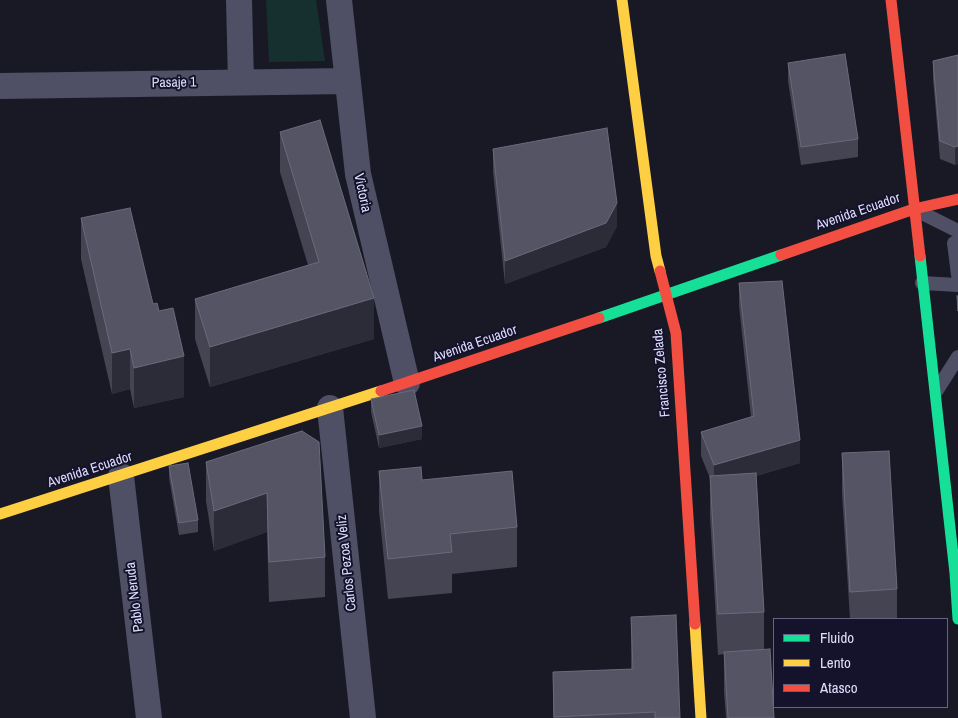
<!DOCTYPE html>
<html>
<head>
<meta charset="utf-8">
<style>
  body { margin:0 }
  #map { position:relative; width:958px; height:718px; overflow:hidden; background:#191925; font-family:"Archivo Narrow",sans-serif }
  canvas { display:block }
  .legend { position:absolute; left:773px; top:618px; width:175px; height:90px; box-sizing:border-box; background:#15132b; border:1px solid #66647f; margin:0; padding:6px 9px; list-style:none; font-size:15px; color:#dfdefd }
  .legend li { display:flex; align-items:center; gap:10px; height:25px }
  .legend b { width:25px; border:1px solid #66647f }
</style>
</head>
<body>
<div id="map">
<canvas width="958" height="718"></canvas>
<ul class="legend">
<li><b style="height:6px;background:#16e098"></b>Fluido</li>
<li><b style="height:6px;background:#ffcf43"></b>Lento</li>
<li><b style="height:6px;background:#f24e42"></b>Atasco</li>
</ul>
</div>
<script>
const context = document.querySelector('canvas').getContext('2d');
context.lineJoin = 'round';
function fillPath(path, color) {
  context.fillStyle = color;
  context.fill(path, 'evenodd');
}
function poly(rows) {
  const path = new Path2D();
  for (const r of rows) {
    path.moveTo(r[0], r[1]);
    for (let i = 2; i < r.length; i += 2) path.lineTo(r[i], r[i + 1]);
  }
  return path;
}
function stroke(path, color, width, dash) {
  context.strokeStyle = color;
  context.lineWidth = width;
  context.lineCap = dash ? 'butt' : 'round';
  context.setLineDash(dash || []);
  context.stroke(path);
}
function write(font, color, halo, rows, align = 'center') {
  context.font = font + ' "Archivo Narrow",sans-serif';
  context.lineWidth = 4;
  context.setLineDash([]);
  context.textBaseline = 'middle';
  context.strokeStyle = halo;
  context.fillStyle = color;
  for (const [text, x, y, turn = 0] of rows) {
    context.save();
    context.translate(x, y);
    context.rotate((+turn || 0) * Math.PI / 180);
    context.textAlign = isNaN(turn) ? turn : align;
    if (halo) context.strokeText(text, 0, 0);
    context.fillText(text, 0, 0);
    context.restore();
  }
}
fillPath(poly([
  [266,0,316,0,325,61,269,62]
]), '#16302f');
stroke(poly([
  [918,211,958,231],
  [958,243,954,243,958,275],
  [922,283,958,285],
  [937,390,958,357]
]), '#4f4f65', 14);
stroke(poly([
  [239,0,241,82],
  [339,0,358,174,407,383],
  [0,86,347,81],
  [330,408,363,718],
  [121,476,149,718]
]), '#4f4f65', 26);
stroke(poly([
  [920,256,955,573,958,619],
  [599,318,781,255]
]), '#16e098', 11);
stroke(poly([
  [622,0,656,256,660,271],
  [0,514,381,391],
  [695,624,701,718]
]), '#ffcf43', 11);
stroke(poly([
  [891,0,920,256],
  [781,255,914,209,958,199],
  [660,271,676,333,695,624],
  [381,391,599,318]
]), '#f24e42', 11);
fillPath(poly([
  [958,55,958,164,955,165,940,159,933,79,933,61],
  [788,63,858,139,858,157,801,165,788,81],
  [280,132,374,339,210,387,195,339,195,299,308,265,280,172],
  [493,149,617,226,606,247,505,284,493,172],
  [81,218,153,304,184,397,134,408,130,389,112,394,81,259],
  [739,283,800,463,756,476,764,612,764,649,774,718,726,718,724,692,724,654,718,655,710,516,710,478,701,456,701,432,751,417,739,306],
  [371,399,422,439,379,448,371,412],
  [302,431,325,557,325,597,269,602,267,532,214,551,206,501,206,462],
  [842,453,897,589,897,619,850,619,842,494],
  [169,466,198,520,198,532,179,535,169,478],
  [379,471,422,480,517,527,517,567,452,574,452,593,388,599,379,511],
  [631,617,680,718,553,718,553,672,631,669]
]), '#444453');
fillPath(poly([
  [958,146,958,164,955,165,955,147],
  [617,203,617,226,606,247,505,284,505,261],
  [374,298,374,339,210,387,210,347],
  [130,349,130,389,112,394,112,353],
  [184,356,184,397,134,408,134,368],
  [422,426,422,439,379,448,379,435],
  [800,440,800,463,714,488,714,465],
  [267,493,267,532,214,551,214,511]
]), '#2c2c39');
const building = poly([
  [845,54,858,139,801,147,788,63,845,54],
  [958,55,958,146,955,147,940,141,933,61,958,55],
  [320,120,374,298,210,347,195,299,319,262,280,132,320,120],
  [607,128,617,203,606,223,505,261,493,149,607,128],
  [130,208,153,304,157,303,159,311,173,308,184,356,134,368,130,349,112,353,81,218,130,208],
  [782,281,800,440,714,465,701,432,754,416,739,283,782,281],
  [957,296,958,296,958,311,957,296],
  [414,390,422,426,379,435,371,399,414,390],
  [302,431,319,442,325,557,269,562,267,493,214,511,206,462,302,431],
  [889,451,897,589,850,592,842,453,889,451],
  [188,463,198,520,179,523,169,466,188,463],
  [421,467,422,480,512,471,517,527,450,534,452,552,388,559,379,471,421,467],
  [756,473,764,612,718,614,710,476,756,473],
  [676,615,680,718,655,718,655,712,554,717,553,672,633,669,631,617,676,615],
  [770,649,774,718,728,718,724,652,770,649]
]);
fillPath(building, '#545465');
stroke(building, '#6a6a7d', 1);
write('14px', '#dfdefd', '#15132b', [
  ["Pasaje 1",174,83,-1],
  ["Victoria",362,193,78],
  ["Avenida Ecuador",858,212,-19],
  ["Avenida Ecuador",475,344,-19],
  ["Francisco Zelada",662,373,-95],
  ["Avenida Ecuador",90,470,-18],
  ["Carlos Pezoa Veliz",347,563,-96],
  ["Pablo Neruda",135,597,-97]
]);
</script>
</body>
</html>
